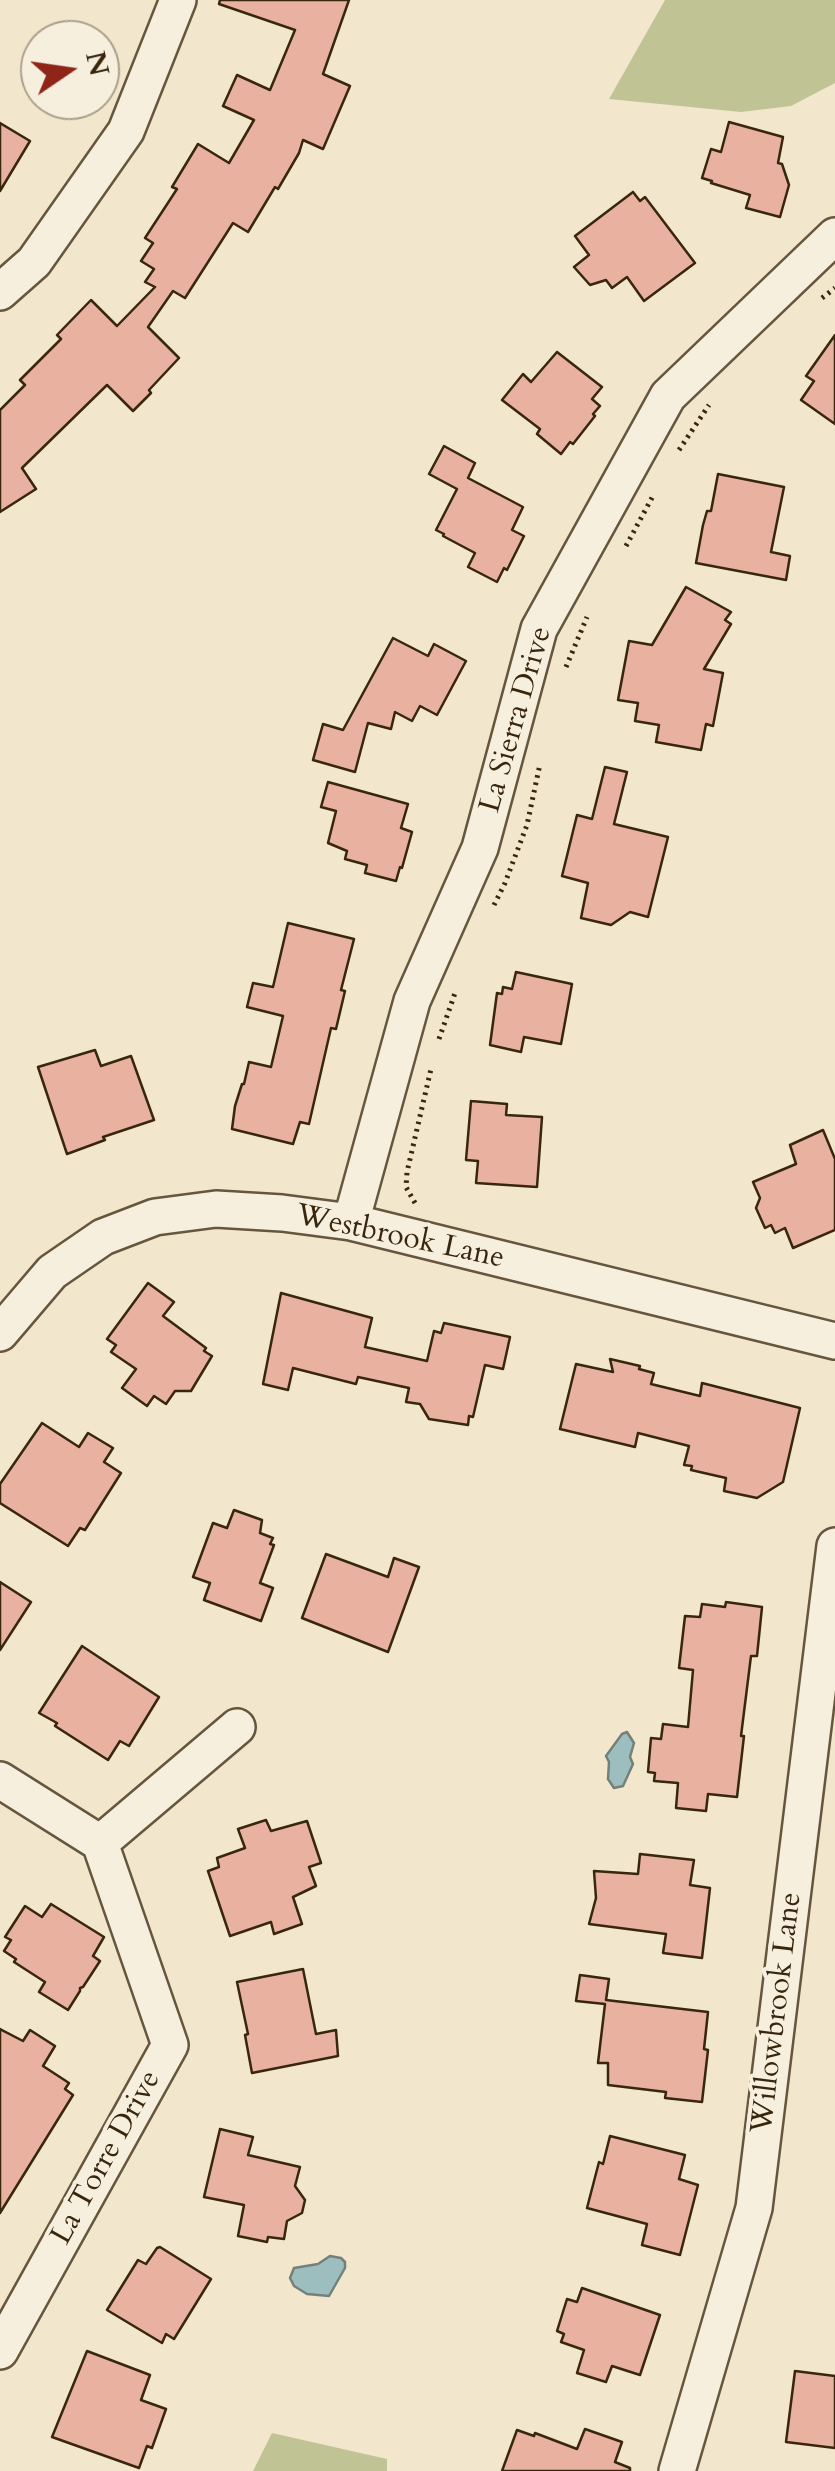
<!DOCTYPE html>
<html>
<head>
<meta charset="utf-8">
<style>
  body { margin:0 }
  #map { position:relative; width:835px; height:2471px; overflow:hidden; background:#f2e7cc; font-family:Cardo,serif }
  canvas { display:block }
  .north { position:absolute; left:20px; top:20px; width:100px; height:100px; box-sizing:border-box; background:#f7efde; border:2px solid #ab9f8a; border-radius:50%; rotate:77deg; font-size:28px; font-weight:700; line-height:40px; text-align:center; color:#38260d }
  .north::after { content:''; display:block; margin:auto; width:35px; height:45px; background:#8f2418; clip-path:polygon(50% 0,100% 100%,50% 72%,0 100%) }
</style>
</head>
<body>
<div id="map">
<canvas width="835" height="2471"></canvas>
<div class="north">N</div>
</div>
<script>
const context = document.querySelector('canvas').getContext('2d');
context.lineJoin = 'round';
function fillPath(path, color) {
  context.fillStyle = color;
  context.fill(path, 'evenodd');
}
function poly(rows) {
  const path = new Path2D();
  for (const r of rows) {
    path.moveTo(r[0], r[1]);
    for (let i = 2; i < r.length; i += 2) path.lineTo(r[i], r[i + 1]);
  }
  return path;
}
function stroke(path, color, width, dash) {
  context.strokeStyle = color;
  context.lineWidth = width;
  context.lineCap = dash ? 'butt' : 'round';
  context.setLineDash(dash || []);
  context.stroke(path);
}
function write(font, color, halo, rows, align = 'center') {
  context.font = font + ' Cardo,serif';
  context.lineWidth = 8;
  context.setLineDash([]);
  context.textBaseline = 'middle';
  context.strokeStyle = halo;
  context.fillStyle = color;
  for (const [text, x, y, turn = 0] of rows) {
    context.save();
    context.translate(x, y);
    context.rotate((+turn || 0) * Math.PI / 180);
    context.textAlign = isNaN(turn) ? turn : align;
    if (halo) context.strokeText(text, 0, 0);
    context.fillText(text, 0, 0);
    context.restore();
  }
}
fillPath(poly([
  [665,0,835,0,835,83,791,106,741,112,609,99],
  [272,2433,387,2459,387,2471,253,2471]
]), '#c0c494');
const water = poly([
  [627,1732,634,1743,630,1757,633,1764,623,1786,614,1788,608,1779,609,1762,606,1756,622,1734,627,1732],
  [330,2256,341,2258,345,2262,345,2268,329,2296,307,2294,294,2286,290,2278,294,2268,318,2264,330,2256]
]);
fillPath(water, '#9dbebf');
stroke(water, '#758178', 2.5);
const building = poly([
  [220,0,349,0,323,74,350,86,323,149,303,140,299,153,278,189,275,187,248,232,233,223,185,298,173,291,148,327,179,358,149,390,151,393,133,411,107,385,22,468,36,489,0,512,0,410,25,385,20,380,61,339,57,335,91,300,117,326,155,287,145,282,154,269,141,261,153,243,145,238,177,189,172,187,198,144,229,163,254,120,223,106,237,75,270,90,295,30,219,4,220,0],
  [729,122,783,137,778,163,782,164,789,185,780,217,746,208,750,195,711,183,712,181,702,178,711,149,721,152,729,122],
  [0,123,30,141,0,191,0,123],
  [633,192,640,201,645,197,695,263,644,301,627,277,612,288,606,280,590,285,574,267,589,255,575,236,633,192],
  [835,335,835,424,801,400,814,381,806,376,835,335],
  [557,352,602,387,592,399,600,406,593,414,595,416,573,444,570,442,561,454,537,434,540,429,502,400,523,374,531,382,557,352],
  [444,446,475,463,468,478,523,507,512,530,524,536,507,570,504,568,497,582,468,567,475,553,443,536,444,534,436,530,457,489,429,474,444,446],
  [718,474,784,487,771,552,790,556,786,580,696,563,703,525,707,511,711,511,718,474],
  [686,587,731,612,725,620,731,624,704,669,723,673,713,726,706,724,701,750,656,742,659,725,635,721,638,703,618,700,629,641,652,645,686,587],
  [393,638,428,656,434,644,466,661,437,715,420,706,412,721,395,712,391,729,368,723,355,772,313,760,323,724,343,730,393,638],
  [605,767,627,772,614,824,668,837,648,917,630,912,611,925,581,918,588,883,562,876,577,815,592,819,605,767],
  [328,782,408,804,401,828,412,832,402,868,400,867,396,881,365,873,367,865,345,859,347,851,328,843,336,811,321,807,328,782],
  [288,923,354,939,341,990,345,991,336,1029,331,1028,309,1124,300,1122,293,1144,232,1129,235,1106,242,1084,244,1084,249,1062,271,1067,283,1016,247,1007,253,983,273,987,288,923],
  [516,972,572,984,561,1044,524,1037,521,1052,490,1045,497,993,502,994,503,987,512,989,516,972],
  [95,1050,101,1066,131,1056,154,1120,103,1137,105,1140,67,1154,38,1067,95,1050],
  [471,1101,507,1104,506,1115,542,1117,537,1187,476,1183,478,1161,466,1160,471,1101],
  [823,1130,835,1159,835,1230,793,1248,785,1228,775,1233,771,1225,765,1228,756,1208,760,1198,753,1182,796,1164,790,1145,823,1130],
  [148,1283,174,1302,163,1316,206,1348,204,1351,212,1356,191,1391,175,1391,166,1404,154,1396,147,1406,122,1388,136,1369,111,1352,116,1345,107,1339,148,1283],
  [281,1293,372,1318,365,1347,427,1361,434,1331,441,1333,444,1323,510,1337,503,1369,485,1365,473,1417,469,1416,468,1425,429,1419,420,1404,406,1402,409,1388,358,1377,356,1384,293,1368,288,1390,263,1384,281,1293],
  [610,1359,640,1366,639,1369,654,1373,651,1384,700,1396,702,1383,800,1408,783,1482,757,1498,724,1491,726,1478,691,1470,692,1466,684,1465,689,1446,638,1433,635,1447,560,1429,576,1364,613,1372,610,1359],
  [42,1423,79,1447,88,1433,113,1448,104,1462,121,1473,85,1530,80,1528,68,1546,0,1503,0,1484,42,1423],
  [234,1510,262,1520,260,1533,273,1538,270,1544,274,1545,260,1583,273,1588,261,1621,204,1600,210,1583,193,1577,213,1523,227,1528,234,1510],
  [326,1554,388,1577,394,1558,419,1567,388,1652,302,1618,326,1554],
  [0,1582,31,1602,0,1650,0,1582],
  [726,1602,762,1607,757,1656,751,1656,741,1736,744,1736,737,1797,708,1794,706,1811,676,1808,678,1783,654,1781,655,1773,648,1772,651,1738,661,1739,663,1724,688,1727,693,1670,679,1668,685,1616,700,1617,702,1604,725,1607,726,1602],
  [82,1646,159,1697,129,1746,120,1741,108,1760,55,1726,57,1723,39,1713,82,1646],
  [266,1820,271,1831,307,1821,321,1863,309,1867,316,1886,293,1897,302,1924,274,1934,271,1922,230,1936,208,1871,219,1867,217,1858,245,1848,238,1829,266,1820],
  [640,1854,694,1860,690,1885,710,1888,702,1958,663,1953,666,1934,589,1924,596,1898,594,1871,638,1874,640,1854],
  [51,1904,104,1937,93,1956,100,1961,83,1987,80,1988,80,1991,68,2010,39,1992,45,1982,14,1962,16,1959,4,1951,11,1940,5,1937,25,1906,42,1917,51,1904],
  [303,1969,316,2034,336,2030,338,2056,252,2073,245,2035,248,2034,237,1982,303,1969],
  [580,1975,609,1979,606,2000,708,2012,704,2049,708,2050,702,2102,665,2098,666,2092,608,2085,608,2063,598,2063,605,2004,576,2001,580,1975],
  [0,2029,23,2041,30,2030,55,2046,43,2066,69,2083,65,2089,73,2095,0,2213,0,2029],
  [220,2129,253,2137,248,2155,300,2167,295,2186,305,2200,302,2213,287,2221,284,2239,268,2237,267,2242,238,2236,244,2205,204,2197,220,2129],
  [610,2136,685,2155,679,2179,698,2185,680,2255,642,2245,647,2224,587,2208,599,2162,603,2164,610,2136],
  [160,2247,211,2279,174,2339,166,2334,162,2343,107,2310,138,2260,146,2264,157,2248,160,2247],
  [582,2288,660,2315,640,2375,612,2366,606,2382,577,2373,584,2350,561,2342,564,2334,557,2331,567,2299,577,2302,582,2288],
  [87,2351,150,2375,141,2400,166,2409,152,2448,147,2446,139,2468,52,2437,87,2351],
  [795,2371,835,2376,835,2448,786,2442,795,2371],
  [585,2429,622,2442,615,2462,630,2468,630,2471,502,2471,517,2430,534,2436,535,2433,577,2449,585,2429]
]);
fillPath(building, '#e9b1a0');
stroke(building, '#38260d', 2.5);
const minor = poly([
  [0,292,34,262,126,131,178,0],
  [351,1222,412,1001,480,848,539,629,668,396,835,236],
  [0,1333,52,1272,103,1237,155,1217,216,1209,282,1213,351,1222,835,1341],
  [0,1780,100,1843,170,2045,0,2351],
  [100,1843,237,1727],
  [677,2471,754,2208,835,1546]
]);
stroke(minor, '#66563d', 40);
stroke(poly([
  [822,298,835,288],
  [679,450,709,405],
  [626,546,654,494],
  [566,667,587,617],
  [494,905,505,883,527,825,540,764],
  [439,1039,455,993],
  [415,1203,406,1187,407,1172,431,1069]
]), '#38260d', 5, [2.5, 5]);
stroke(minor, '#f7efde', 35);
write('30px', '#38260d', '#f7efde', [
  ["La Sierra Drive",517,720,-74],
  ["Westbrook Lane",400,1238,12],
  ["Willowbrook Lane",778,2013,-83],
  ["La Torre Drive",107,2158,-61]
]);
</script>
</body>
</html>
